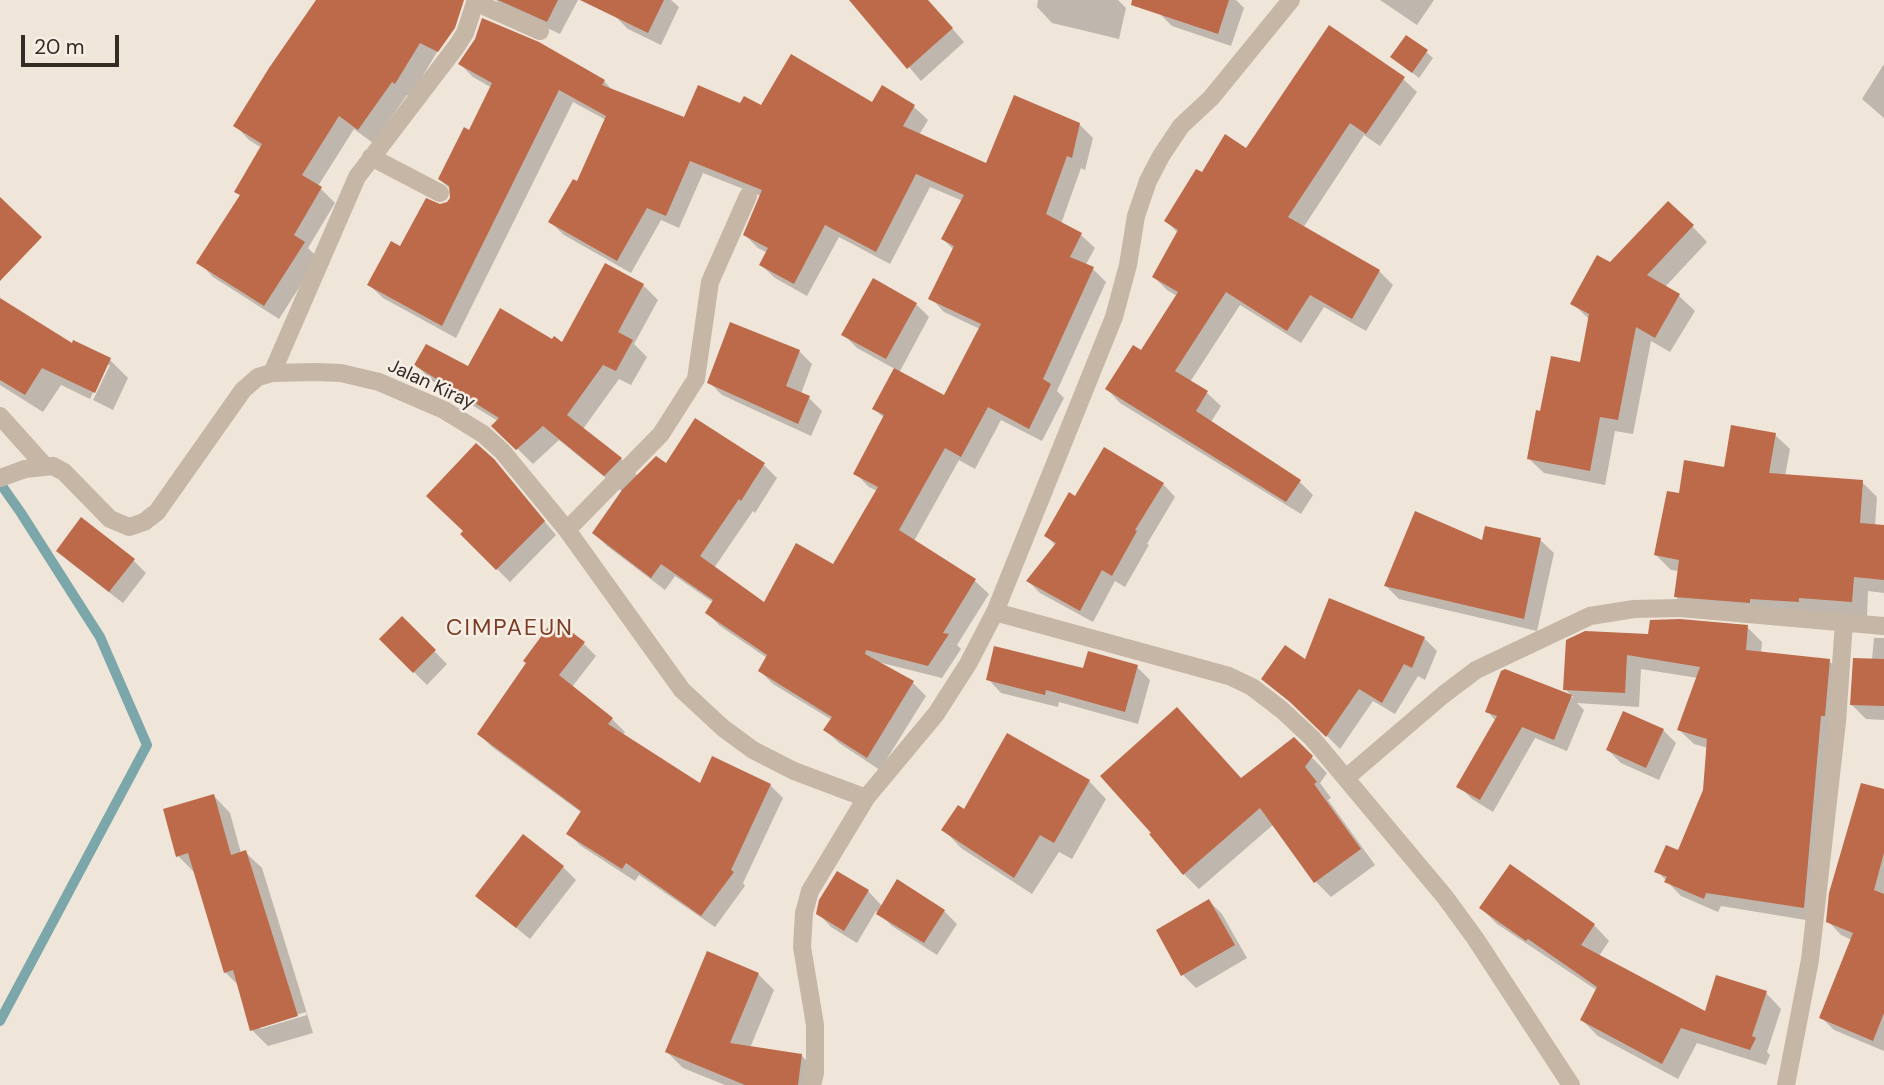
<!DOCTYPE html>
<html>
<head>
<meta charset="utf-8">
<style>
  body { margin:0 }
  #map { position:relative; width:1884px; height:1085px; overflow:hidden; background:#efe5d9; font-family:"DM Sans",sans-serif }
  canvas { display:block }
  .scale { position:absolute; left:21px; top:35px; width:98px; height:32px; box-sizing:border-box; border:4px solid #332b26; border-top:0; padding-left:9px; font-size:21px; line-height:24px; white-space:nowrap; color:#332b26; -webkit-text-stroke:5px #f7efe5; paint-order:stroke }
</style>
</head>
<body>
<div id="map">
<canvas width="1884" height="1085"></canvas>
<div class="scale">20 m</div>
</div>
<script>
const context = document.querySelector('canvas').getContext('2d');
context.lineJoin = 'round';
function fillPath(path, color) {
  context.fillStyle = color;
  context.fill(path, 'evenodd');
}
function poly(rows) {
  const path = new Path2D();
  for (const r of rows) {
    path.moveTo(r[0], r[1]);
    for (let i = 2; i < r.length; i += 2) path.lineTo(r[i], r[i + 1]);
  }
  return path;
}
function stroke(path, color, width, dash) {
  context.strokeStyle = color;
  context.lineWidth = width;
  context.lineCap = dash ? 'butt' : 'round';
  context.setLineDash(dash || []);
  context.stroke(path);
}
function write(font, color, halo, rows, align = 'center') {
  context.font = font + ' "DM Sans",sans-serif';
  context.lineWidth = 5;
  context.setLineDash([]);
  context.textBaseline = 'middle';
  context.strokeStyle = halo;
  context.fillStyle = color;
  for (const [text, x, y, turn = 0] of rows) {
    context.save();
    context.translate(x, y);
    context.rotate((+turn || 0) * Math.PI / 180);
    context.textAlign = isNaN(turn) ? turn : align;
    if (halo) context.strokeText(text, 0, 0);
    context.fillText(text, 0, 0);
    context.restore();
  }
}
fillPath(poly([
  [355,0,459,0,437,52,410,97,407,95,373,143,354,129,318,186,335,203,308,248,318,258,279,319,213,277,199,262,241,196,236,191,262,148,249,140,235,125],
  [496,0,578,0,560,34,504,8],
  [623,0,671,0,679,7,661,45,628,29,615,16],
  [852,0,927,0,964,42,921,81],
  [1038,0,1118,0,1126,8,1119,39,1052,23,1037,7],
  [1164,0,1236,0,1244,8,1231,46,1172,26,1159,13],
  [1380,0,1434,0,1417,25],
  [1426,52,1433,58,1419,78,1392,57],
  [460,64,604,81,614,92,685,119,741,105,761,108,873,104,882,88,914,107,928,120,919,135,987,165,1079,124,1093,138,1085,170,1081,168,1061,224,1081,235,1095,248,1085,266,1093,269,1106,282,1057,391,1064,398,1042,441,1001,420,975,469,959,460,914,541,975,581,989,594,957,645,961,649,942,678,878,662,913,683,926,696,880,770,839,743,825,730,832,720,773,684,760,671,767,658,720,626,707,613,714,603,675,576,665,590,607,546,594,533,623,492,559,440,533,464,494,426,498,421,431,380,416,365,468,368,552,342,563,345,643,285,658,300,634,344,647,357,631,385,619,379,583,429,621,459,638,476,666,465,695,420,764,465,777,478,755,513,753,511,714,568,764,604,834,566,877,491,869,487,855,473,884,418,874,409,895,369,857,348,844,335,916,304,929,317,899,373,945,398,980,329,944,312,931,298,954,250,943,239,963,201,930,187,890,264,839,237,807,296,775,278,761,265,768,253,758,248,745,235,761,196,703,173,679,228,661,220,631,273,564,235,550,222,578,184,606,120,573,102,456,338,383,298,369,285,440,206,448,204,452,198,451,190,440,179,470,132,492,88,473,77],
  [1884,64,1884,118,1862,99],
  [1403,79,1417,92,1380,146,1364,135,1303,228,1379,271,1393,285,1366,331,1324,307,1301,343,1240,305,1190,382,1207,393,1221,406,1211,422,1300,482,1313,495,1301,514,1120,403,1107,389,1142,352,1177,296,1167,290,1154,277,1178,233,1166,221,1203,175,1247,150],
  [1692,226,1707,242,1665,287,1679,296,1695,311,1670,352,1651,341,1633,434,1615,431,1605,485,1544,473,1528,458,1541,413,1581,364,1590,320,1572,303],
  [0,300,72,346,110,360,128,378,113,410,93,400,110,365,106,365,90,399,61,385,43,412,0,385],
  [799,351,812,364,801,394,809,398,822,411,811,436,722,395,709,382],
  [1775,435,1790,449,1785,476,1862,482,1877,497,1875,526,1884,526,1884,593,1868,591,1867,616,1690,611,1675,596,1679,571,1671,570,1656,555,1680,495,1725,469],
  [493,460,556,535,510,582,462,534],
  [1163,484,1175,497,1147,544,1149,545,1125,587,1115,581,1093,622,1040,593,1028,581,1056,546,1046,536,1076,498],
  [1540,540,1554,553,1537,631,1399,599,1386,586,1483,543],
  [58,550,133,560,146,573,123,603,71,563],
  [402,619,447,664,427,685,381,639],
  [1747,627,1762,642,1761,654,1829,661,1844,675,1818,922,1721,906,1718,912,1681,896,1657,871,1679,852,1705,790,1708,748,1694,744,1679,730,1698,678,1641,669,1639,707,1577,703,1584,710,1567,751,1535,738,1493,812,1472,799,1459,786,1496,721,1487,711,1505,671,1574,698,1565,689,1649,636],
  [1424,638,1437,651,1425,680,1418,676,1395,714,1373,701,1340,749,1305,714,1263,679,1306,662],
  [1874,638,1884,638,1884,720,1866,719,1851,704,1872,660],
  [583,643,596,656,572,687,612,719,625,732,622,735,701,785,770,785,783,798,743,883,745,886,715,927,639,875,635,881,581,846,568,833,582,813,492,747,479,734],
  [1137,667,1150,680,1138,724,1059,702,1058,707,1001,693,988,679],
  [1663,730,1676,743,1659,780,1621,763,1608,750],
  [1294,739,1327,773,1320,783,1331,798,1328,800,1375,865,1331,897,1315,881,1274,824,1199,889,1184,874,1242,779],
  [1089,781,1106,799,1072,859,1059,852,1032,894,961,848,944,830,965,811],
  [1884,791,1884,1051,1834,1030,1821,1017,1852,940,1841,935,1828,921],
  [214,796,230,813,241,853,245,852,262,868,313,1033,268,1046,252,1030,239,986,225,972,194,872,178,856],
  [306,1012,307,1015,260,1029,260,1026],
  [563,867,576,880,530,939,477,896],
  [868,891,883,907,944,911,957,924,937,955,892,926,876,911,857,943,831,927,818,913],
  [1209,901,1222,914,1247,958,1196,988,1183,975,1158,931],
  [1481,908,1594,925,1609,941,1599,956,1706,1013,1766,993,1781,1009,1767,1052,1770,1055,1766,1065,1697,1043,1678,1079,1598,1036,1582,1020,1598,991,1497,924],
  [758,974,774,990,750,1048,801,1055,817,1071,815,1085,725,1085,683,1068,667,1052]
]), '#0003');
stroke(poly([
  [0,483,21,513,100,637,147,745,0,1021]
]), '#7ba6aa', 10);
fillPath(poly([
  [316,0,464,0,455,28,438,52,420,43,395,84,392,82,358,130,339,116,302,175,322,187,294,235,305,242,264,306,196,263,240,195,234,192,262,144,233,126,269,68],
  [498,0,558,0,547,22],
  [580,0,664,0,648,33],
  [849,0,928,0,953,28,907,69],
  [1132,0,1229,0,1218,34,1131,5],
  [482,18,539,42,605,80,602,85,684,117,698,85,740,103,744,96,761,105,791,54,872,102,882,85,915,105,903,126,986,163,1014,95,1080,123,1072,158,1067,156,1046,214,1082,233,1070,257,1094,267,1043,379,1051,384,1029,429,988,407,961,457,945,448,899,530,976,579,943,633,949,634,928,666,866,650,865,654,914,681,867,758,823,730,832,717,758,671,767,655,705,613,713,600,661,564,651,578,592,533,622,490,656,456,666,463,695,418,765,463,741,501,739,499,700,556,764,602,796,543,833,564,878,487,853,474,884,415,872,409,894,368,944,395,981,324,928,299,954,246,941,239,964,195,916,174,876,252,825,225,794,284,759,265,768,248,743,235,762,190,690,161,666,216,647,208,617,261,548,222,573,179,577,181,606,116,559,90,442,326,367,285,391,241,400,246,426,198,440,204,447,202,450,198,449,186,438,179,464,127,469,130,492,83,458,64,475,39],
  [1329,25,1405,77,1366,134,1350,123,1288,217,1380,270,1352,319,1310,295,1287,331,1226,292,1175,371,1208,391,1196,411,1301,480,1286,502,1105,389,1133,345,1141,350,1178,292,1152,277,1178,230,1164,221,1196,169,1202,172,1225,134,1246,148],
  [1406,35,1428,50,1412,73,1390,57],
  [0,197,42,237,0,281],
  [1668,201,1694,225,1647,275,1680,294,1655,338,1636,327,1618,420,1600,417,1590,471,1527,459,1536,410,1540,411,1551,356,1580,362,1589,314,1570,304,1597,255,1610,262],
  [605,263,644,284,618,332,633,340,616,371,603,365,567,415,622,458,604,476,543,426,516,450,491,426,499,418,414,365,426,344,468,366,500,308,552,339,554,336,562,342],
  [873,278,917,303,886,359,841,335],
  [0,298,72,343,73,340,111,358,95,393,42,368,25,395,0,380],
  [730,322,800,350,786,386,810,396,798,424,707,383],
  [1731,425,1776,433,1769,473,1863,480,1860,523,1884,525,1884,580,1854,577,1852,602,1799,598,1799,602,1750,599,1750,603,1674,597,1679,560,1654,555,1667,491,1679,493,1684,460,1724,467],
  [476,443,494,459,545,521,496,570,460,534,463,531,426,496],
  [1104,447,1164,483,1135,530,1137,531,1112,576,1102,570,1080,611,1026,581,1056,543,1044,536,1069,492,1075,496],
  [1415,511,1482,540,1485,526,1541,538,1524,619,1384,586],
  [81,517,135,559,109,592,56,551],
  [1329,598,1425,637,1412,668,1404,664,1382,703,1359,689,1326,737,1290,702,1261,679,1285,645,1305,659],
  [402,616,436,650,413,673,379,639],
  [554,619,585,642,559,675,613,718,608,724,700,783,712,756,771,784,731,870,734,872,701,916,626,863,622,869,566,834,581,811,477,734,526,663,523,661],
  [1680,619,1748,625,1746,650,1830,659,1825,716,1821,716,1804,908,1706,893,1704,899,1664,882,1667,877,1654,872,1666,845,1678,850,1703,790,1707,739,1677,730,1700,667,1627,655,1625,693,1563,690,1566,640,1585,631,1648,634,1650,620],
  [994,646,1083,668,1088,651,1138,665,1125,712,1046,690,1045,695,986,680],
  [1853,658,1884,659,1884,706,1850,705],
  [1505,669,1572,695,1554,740,1522,727,1480,800,1456,787,1497,716,1485,712,1501,671],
  [1177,707,1241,778,1294,737,1313,756,1305,767,1317,782,1314,784,1361,849,1314,883,1260,808,1183,875,1149,834,1151,833,1100,776],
  [1623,711,1664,729,1646,768,1606,750],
  [1007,733,1090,780,1054,843,1040,835,1014,878,941,830,958,805,964,809],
  [1861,783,1884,789,1884,853,1874,890,1884,894,1884,1013,1873,1041,1819,1018,1853,933,1826,922,1829,893],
  [214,794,231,855,246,850,298,1016,250,1031,233,970,224,973,188,853,176,857,163,809],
  [523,834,564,866,516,928,475,896],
  [1510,864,1595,924,1581,945,1705,1011,1716,975,1767,991,1752,1036,1756,1038,1750,1050,1681,1028,1662,1064,1580,1020,1597,987,1528,939,1526,941,1479,908],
  [837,871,869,890,844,931,816,914,819,900],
  [897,879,945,910,924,943,876,914],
  [1209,899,1235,945,1181,976,1156,930],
  [707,951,759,973,730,1043,802,1054,798,1085,745,1085,665,1052]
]), '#bc6a4a');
stroke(poly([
  [475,2,540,31],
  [371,157,440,193],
  [272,373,357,177,456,47,465,33,476,0],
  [0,416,45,466],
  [0,478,25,469,53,466,64,472,110,519,129,527,144,522,157,512,243,390,258,377,272,373,316,372,341,373,379,382,444,410,483,434,502,451,567,530,682,690,723,728,753,750,794,771,866,798],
  [567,530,661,434,696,379,710,282,748,196],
  [995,612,1229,676,1252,687,1282,710,1312,738,1445,897,1475,938,1571,1085],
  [1346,778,1443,695,1476,670,1590,616,1634,609,1680,608,1884,626],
  [812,1085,815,1073,815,1025,802,947,804,913,810,891,866,798,936,714,968,664,995,612,1114,317,1128,265,1136,216,1148,181,1161,156,1181,126,1211,98,1291,0],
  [1786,1085,1810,960,1837,722,1844,622]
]), '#c6b6a6', 18);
write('19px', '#332b26', '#f7efe5', [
  ["Jalan Kiray",431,385,25]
]);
context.letterSpacing = '2px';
write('23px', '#7b3d26', '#f7efe5', [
  ["CIMPAEUN",510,629]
]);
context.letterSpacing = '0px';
</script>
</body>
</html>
